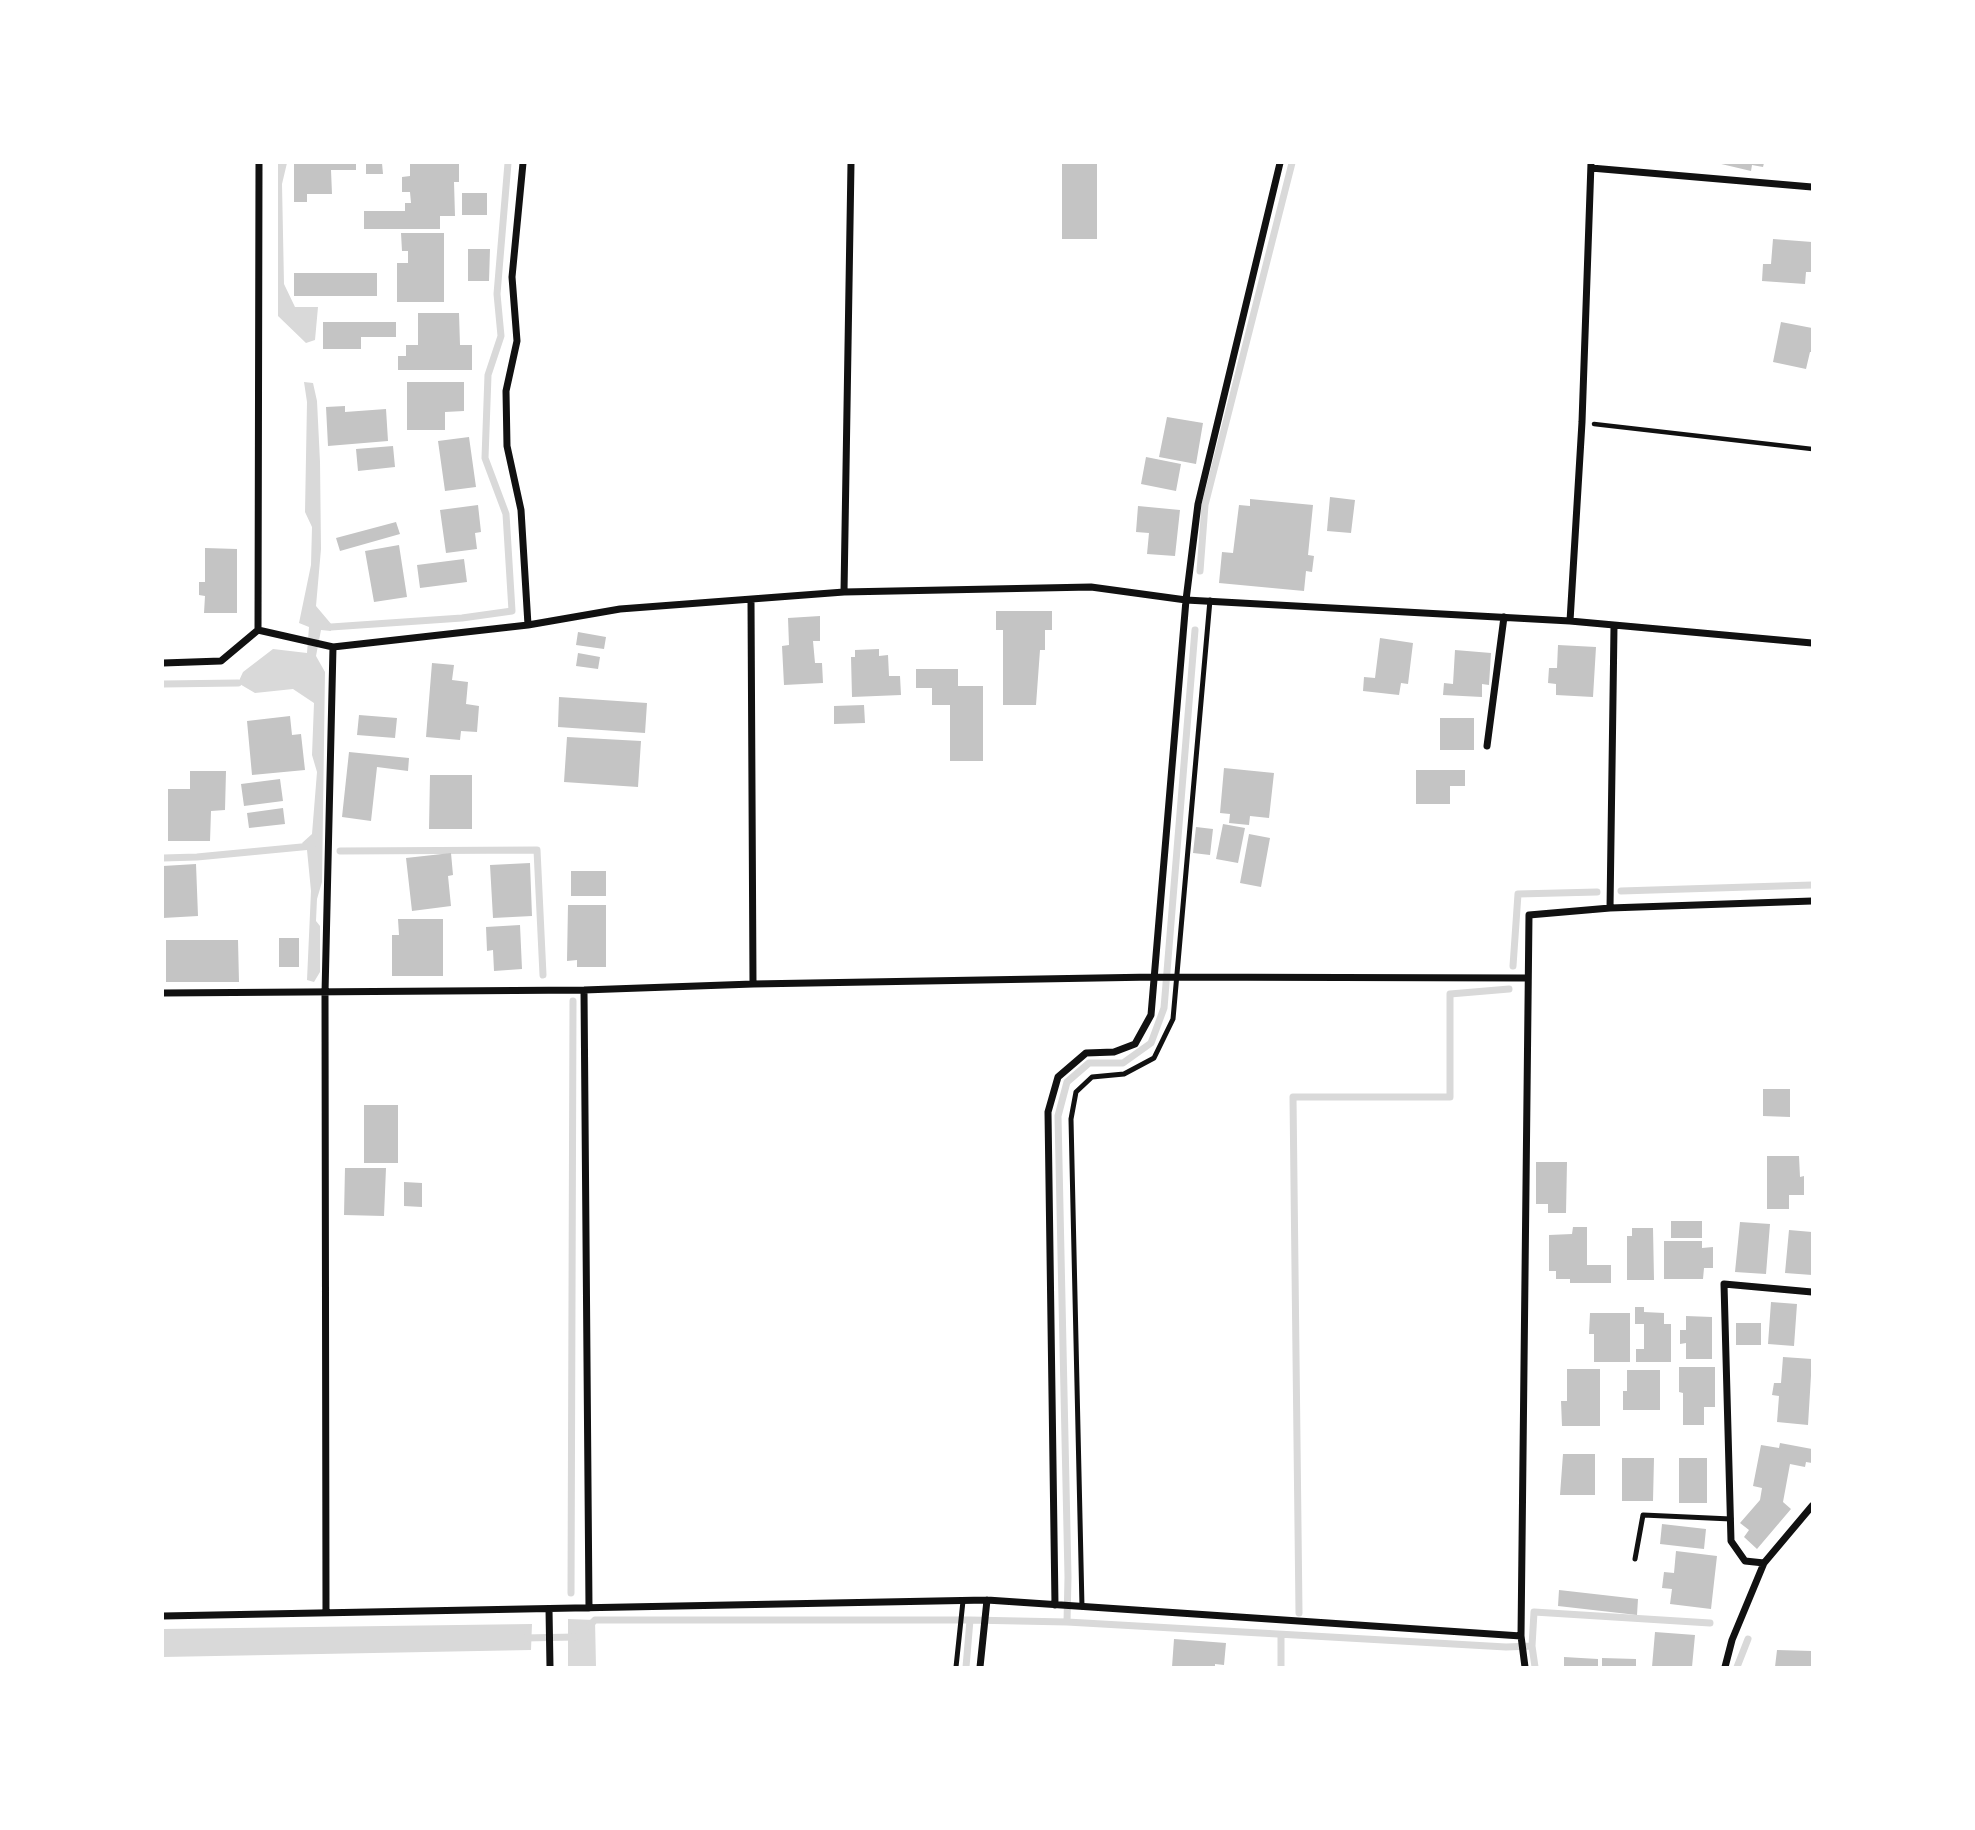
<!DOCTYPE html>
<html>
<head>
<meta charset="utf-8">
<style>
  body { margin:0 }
  #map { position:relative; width:1975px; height:1830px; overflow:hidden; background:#fff; font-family:Karla,sans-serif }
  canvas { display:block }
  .frame { position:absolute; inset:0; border:164px solid #fff; pointer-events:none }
</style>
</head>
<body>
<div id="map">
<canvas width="1975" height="1830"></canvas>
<div class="frame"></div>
</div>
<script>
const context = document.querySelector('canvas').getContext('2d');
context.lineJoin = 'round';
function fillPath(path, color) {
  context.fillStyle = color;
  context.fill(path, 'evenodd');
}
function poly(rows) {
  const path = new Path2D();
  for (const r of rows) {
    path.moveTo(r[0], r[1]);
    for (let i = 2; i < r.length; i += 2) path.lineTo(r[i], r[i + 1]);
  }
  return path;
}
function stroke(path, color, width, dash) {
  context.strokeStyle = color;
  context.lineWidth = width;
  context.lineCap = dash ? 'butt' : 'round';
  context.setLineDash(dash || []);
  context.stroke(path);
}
fillPath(poly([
  [278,163,287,163,282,184,284,284,295,307,318,307,315,340,306,343,278,316],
  [304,382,313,383,317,401,320,462,321,549,316,606,332,625,331,631,321,630,316,656,325,672,322,882,317,899,316,921,320,926,320,972,314,982,307,980,311,891,307,850,302,843,312,834,317,772,312,755,314,703,293,689,255,693,238,683,243,672,273,649,307,653,309,627,299,623,311,565,312,527,305,512,307,402],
  [568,1619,595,1620,596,1667,568,1667],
  [532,1624,531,1650,163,1657,163,1629]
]), '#d9d9d9');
stroke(poly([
  [1200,571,1205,505,1292,163],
  [331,627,462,618,512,611,506,514,485,458,488,375,501,336,497,294,508,163],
  [163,684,238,683],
  [340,851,537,850,543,975],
  [163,858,197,857,312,846],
  [1621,891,1812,885],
  [1513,966,1518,894,1597,892],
  [571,1593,573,1001],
  [1299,1613,1293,1097,1450,1097,1450,994,1509,989],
  [1067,1622,1506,1647,1532,1646],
  [589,1626,595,1620,970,1620],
  [1281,1635,1281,1667],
  [524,1638,575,1637],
  [966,1667,970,1620,1067,1622,1068,1577,1058,1116,1067,1082,1089,1063,1123,1063,1151,1043,1164,1008,1195,630],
  [1535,1667,1532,1646,1534,1612,1710,1623],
  [1737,1667,1748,1639]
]), '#d9d9d9', 7);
fillPath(poly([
  [294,163,356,163,356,170,331,170,332,194,307,194,307,202,294,202],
  [366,163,382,163,383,174,366,174],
  [410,163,459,163,459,182,454,182,455,216,440,216,440,229,364,229,364,211,405,211,405,203,411,203,410,192,402,192,402,177,410,176],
  [1062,163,1097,163,1097,239,1062,239],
  [1717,163,1764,163,1763,167,1752,165,1751,171],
  [462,193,487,193,487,215,462,215],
  [401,233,444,233,444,302,397,302,397,263,408,263,408,251,402,251],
  [1773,239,1812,242,1812,272,1806,272,1805,284,1762,281,1763,264,1771,264],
  [468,249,490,249,489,281,468,281],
  [294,273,377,273,377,296,294,296],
  [418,313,459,313,460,345,472,345,472,370,398,370,398,356,406,356,406,345,418,345],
  [323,322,396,322,396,337,361,337,361,349,323,349],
  [1781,322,1812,328,1812,352,1810,352,1806,369,1773,362],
  [407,382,464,382,464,411,445,412,445,430,407,430],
  [345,406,345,412,386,409,388,441,328,446,326,407],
  [1167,417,1203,423,1196,464,1159,457],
  [469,437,476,487,445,491,438,441],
  [393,446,395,467,358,471,356,449],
  [1146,457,1181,464,1176,491,1141,484],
  [1330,497,1355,500,1351,533,1327,531],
  [1250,499,1313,505,1308,555,1314,556,1312,572,1306,571,1304,591,1219,583,1222,552,1233,553,1239,505,1250,506],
  [478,505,481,532,475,533,477,549,446,553,440,510],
  [1138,506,1180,510,1175,556,1147,554,1149,533,1136,532],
  [396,522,400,534,340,551,336,538],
  [399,545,407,597,374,602,365,551],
  [205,548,237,549,237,613,204,613,205,596,199,595,199,582,205,582],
  [464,559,467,582,420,588,417,565],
  [996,611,1052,611,1052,630,1045,630,1045,650,1040,650,1036,705,1003,705,1003,630,996,630],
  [820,616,820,641,813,641,815,663,822,663,823,683,784,685,782,646,789,645,788,618],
  [578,632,606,637,604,649,576,645],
  [1380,638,1413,643,1408,684,1401,683,1399,695,1363,691,1364,677,1375,678],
  [1558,645,1596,647,1593,697,1556,695,1556,684,1548,683,1549,668,1557,668],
  [879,649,879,656,888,655,889,676,900,676,901,695,852,697,851,657,855,657,855,650],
  [1455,650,1491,653,1489,685,1482,684,1482,697,1443,695,1444,683,1453,684],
  [578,653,600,657,598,669,576,666],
  [432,663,454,665,452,680,468,682,466,704,479,706,477,732,461,731,460,740,426,737],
  [916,669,958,669,958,686,983,686,983,761,950,761,950,705,932,705,932,688,916,688],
  [559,697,647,703,645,733,558,727],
  [864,705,865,723,834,724,834,706],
  [359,715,397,718,395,738,357,735],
  [290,716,292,735,301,734,305,770,252,775,247,721],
  [1440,718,1474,718,1474,750,1440,750],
  [567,737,641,741,638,787,564,782],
  [349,752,409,758,408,771,377,767,371,821,342,817],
  [1224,768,1274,773,1269,818,1250,816,1249,825,1229,823,1230,814,1220,813],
  [1416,770,1465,770,1465,786,1450,786,1450,804,1416,804],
  [190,771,226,771,225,810,211,811,210,841,168,841,168,789,190,789],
  [430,775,472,775,472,829,429,829],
  [280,779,283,801,244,806,241,784],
  [283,808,285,824,249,828,247,813],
  [1223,824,1245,828,1238,863,1216,859],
  [1196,827,1213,829,1210,855,1193,853],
  [1249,834,1270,838,1261,887,1240,883],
  [451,853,453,875,448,876,451,906,412,911,406,858],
  [530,863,532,916,493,918,490,865],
  [196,864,198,916,163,918,163,866],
  [571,871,606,871,606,896,571,896],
  [568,905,606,905,606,967,577,967,577,960,567,961],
  [398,919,443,919,443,976,392,976,392,935,399,935],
  [520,925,522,969,494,971,493,950,487,951,486,927],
  [279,938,299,938,299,967,279,967],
  [166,940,238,940,239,982,166,982],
  [1763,1089,1790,1089,1790,1117,1763,1116],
  [364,1105,398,1105,398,1163,364,1163],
  [1767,1156,1799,1156,1800,1177,1804,1176,1804,1195,1789,1195,1789,1209,1767,1209],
  [1536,1162,1567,1162,1566,1213,1548,1213,1548,1204,1536,1204],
  [345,1168,386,1168,384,1216,344,1215],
  [404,1182,422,1183,422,1207,404,1206],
  [1671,1221,1702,1221,1702,1238,1671,1238],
  [1740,1222,1770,1224,1766,1274,1735,1272],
  [1573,1227,1587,1227,1587,1265,1611,1265,1611,1283,1570,1283,1570,1279,1556,1279,1556,1271,1549,1271,1549,1235,1572,1234],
  [1632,1228,1653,1228,1654,1280,1627,1280,1627,1236,1632,1236],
  [1789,1230,1812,1232,1812,1275,1785,1273],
  [1664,1241,1702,1241,1702,1248,1713,1247,1713,1268,1704,1268,1703,1279,1664,1279],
  [1771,1302,1797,1304,1794,1346,1768,1344],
  [1635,1307,1644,1307,1644,1312,1664,1313,1664,1324,1671,1324,1671,1362,1636,1362,1636,1349,1644,1349,1644,1324,1635,1324],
  [1590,1313,1630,1313,1630,1362,1594,1362,1594,1334,1589,1334],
  [1686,1316,1712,1317,1712,1359,1686,1359,1686,1343,1680,1344,1680,1330,1686,1330],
  [1736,1323,1761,1323,1761,1345,1736,1345],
  [1783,1357,1812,1359,1808,1425,1777,1422,1779,1396,1772,1395,1774,1383,1781,1383],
  [1679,1367,1715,1367,1715,1407,1704,1407,1704,1425,1683,1425,1683,1393,1679,1392],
  [1567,1369,1600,1369,1600,1426,1562,1426,1561,1401,1567,1401],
  [1627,1370,1660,1370,1660,1410,1623,1410,1623,1391,1627,1391],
  [1780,1443,1812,1449,1812,1463,1806,1462,1805,1467,1790,1464,1783,1502,1791,1509,1757,1549,1744,1537,1749,1530,1740,1523,1760,1500,1762,1488,1753,1486,1761,1445,1779,1448],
  [1563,1454,1595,1454,1595,1495,1560,1495],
  [1622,1458,1654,1458,1653,1501,1622,1501],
  [1679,1458,1707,1458,1707,1503,1679,1503],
  [1662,1524,1706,1529,1704,1549,1660,1544],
  [1676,1551,1717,1556,1711,1609,1670,1604,1672,1589,1662,1588,1664,1572,1674,1573],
  [1559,1590,1638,1599,1637,1615,1558,1606],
  [1655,1632,1695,1635,1692,1667,1652,1667],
  [1174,1639,1226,1643,1224,1665,1215,1664,1215,1667,1172,1667],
  [1777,1650,1812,1651,1812,1667,1775,1667],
  [1564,1657,1598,1659,1598,1667,1564,1667],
  [1602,1658,1636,1659,1636,1667,1602,1667]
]), '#c4c4c4');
stroke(poly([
  [1594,424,1812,449]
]), '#111', 4.5);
stroke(poly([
  [1635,1559,1643,1515,1731,1519],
  [1082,1607,1071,1119,1076,1092,1092,1077,1124,1074,1154,1058,1173,1019,1210,600],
  [956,1667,963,1601]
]), '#111', 5);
stroke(poly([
  [523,163,512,277,517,341,506,391,507,446,521,510,528,625],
  [1591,168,1812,187],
  [844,592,851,163],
  [751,600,753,984],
  [1570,621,1582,422,1591,163],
  [258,630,333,647,528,625,620,609,844,592,1091,587,1186,600,1570,621,1812,643],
  [258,630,259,163],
  [163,663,221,661,258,630],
  [1487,746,1504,617],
  [1610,908,1614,627],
  [584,990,589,1608],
  [163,993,584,990,753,984,1154,977,1527,978],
  [1764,1563,1745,1561,1731,1541,1724,1284,1812,1292],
  [1055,1605,1048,1112,1058,1077,1086,1053,1114,1052,1135,1044,1151,1015,1186,600,1198,504,1280,163],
  [549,1609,550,1667],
  [326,1613,325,993,333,647],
  [163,1616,987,1600,1521,1636],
  [980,1667,987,1600],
  [1525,1667,1521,1636,1529,915,1610,908,1812,901],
  [1725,1667,1732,1640,1764,1563,1812,1506]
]), '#111', 7);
</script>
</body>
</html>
